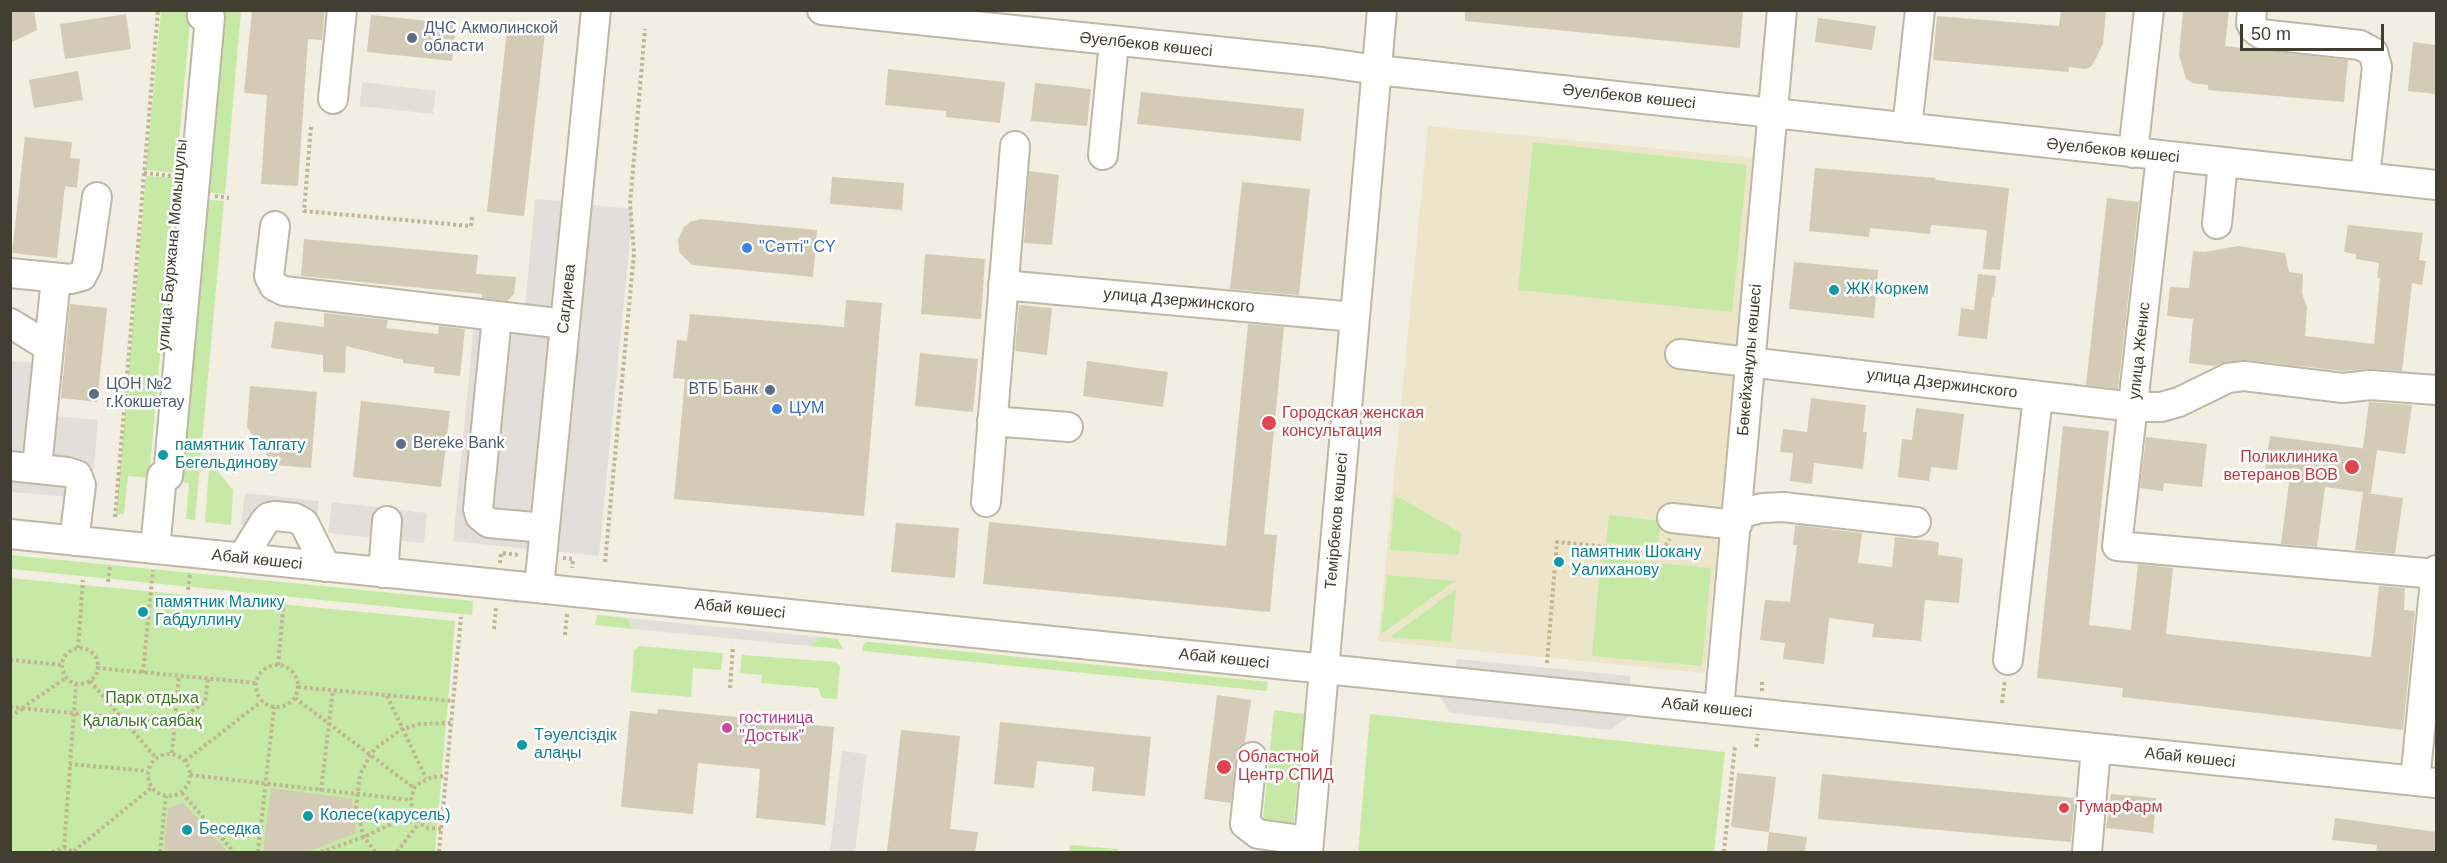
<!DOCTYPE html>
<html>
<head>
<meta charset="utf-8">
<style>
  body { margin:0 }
  #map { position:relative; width:2447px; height:863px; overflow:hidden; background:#f2eee1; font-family:Arial,sans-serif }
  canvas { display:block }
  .frame { position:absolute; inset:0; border:12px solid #433e32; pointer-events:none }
  .scale { position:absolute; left:2240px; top:24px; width:144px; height:27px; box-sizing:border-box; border:3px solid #433e32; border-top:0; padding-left:8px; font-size:18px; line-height:21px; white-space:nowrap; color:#433e32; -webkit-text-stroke:4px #fff; paint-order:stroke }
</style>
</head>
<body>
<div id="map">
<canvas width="2447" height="863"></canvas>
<div class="frame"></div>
<div class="scale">50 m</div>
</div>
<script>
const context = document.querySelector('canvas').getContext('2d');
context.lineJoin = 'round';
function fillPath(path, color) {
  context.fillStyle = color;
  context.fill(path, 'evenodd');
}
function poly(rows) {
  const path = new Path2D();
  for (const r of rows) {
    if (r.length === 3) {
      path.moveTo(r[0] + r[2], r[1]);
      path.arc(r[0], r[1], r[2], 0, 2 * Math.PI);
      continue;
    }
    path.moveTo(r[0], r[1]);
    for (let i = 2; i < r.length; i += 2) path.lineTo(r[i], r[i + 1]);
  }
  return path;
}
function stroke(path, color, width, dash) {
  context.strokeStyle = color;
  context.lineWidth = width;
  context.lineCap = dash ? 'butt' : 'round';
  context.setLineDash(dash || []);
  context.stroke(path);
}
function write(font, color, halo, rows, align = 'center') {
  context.font = font + ' Arial,sans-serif';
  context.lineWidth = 5;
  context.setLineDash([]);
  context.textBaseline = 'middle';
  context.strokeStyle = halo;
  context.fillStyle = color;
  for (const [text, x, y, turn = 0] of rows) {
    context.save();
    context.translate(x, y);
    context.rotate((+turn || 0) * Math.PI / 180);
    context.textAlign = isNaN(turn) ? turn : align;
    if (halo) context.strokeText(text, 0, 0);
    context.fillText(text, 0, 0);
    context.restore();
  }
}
fillPath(poly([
  [362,82,436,91,433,114,360,106]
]), '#e3dfd7');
fillPath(poly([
  [1428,126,1754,158,1705,673,1378,641]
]), '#ede5c9');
fillPath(poly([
  [161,11,191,11,176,173,146,170],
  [217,11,241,11,225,194,201,192],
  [1533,142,1747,165,1732,312,1518,290],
  [146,176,176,178,149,478,128,476,124,514,116,514],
  [200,199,224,201,195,520,186,519,189,483,175,481],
  [209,468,216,469,233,490,231,525,205,522],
  [1395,495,1461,533,1459,555,1390,550],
  [1609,515,1661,521,1658,548,1606,543],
  [11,555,473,601,472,615,11,569],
  [1601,558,1711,568,1702,666,1592,656],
  [1387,575,1455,581,1381,634],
  [11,578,455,621,435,852,11,852],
  [1456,589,1451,642,1390,637],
  [597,615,627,618,633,629,595,625],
  [821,637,838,639,843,649,809,646],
  [866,642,870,642,1268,682,1267,691,862,651,863,645],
  [639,646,723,653,721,670,693,668,691,697,631,692,634,650],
  [742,655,836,662,840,666,837,699,822,698,818,688,761,683,762,675,740,673],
  [1274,710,1305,714,1293,828,1267,825,1263,819],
  [1370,714,1725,752,1714,852,1358,852],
  [1070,845,1118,849,1118,852,1069,852]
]), '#c6eaa6');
fillPath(poly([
  [535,199,570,202,537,550,453,541,474,325,523,329],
  [582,204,633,209,599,556,549,551],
  [10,361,60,365,56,416,98,420,91,499,11,492],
  [245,493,319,501,315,534,241,525],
  [332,502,427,513,424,543,328,533],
  [627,618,821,637,809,646,633,629],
  [1457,659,1630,676,1631,691,1453,673],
  [1439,696,1630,716,1610,730,1450,713],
  [842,751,867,754,855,852,830,852]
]), '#e2dfda');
fillPath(poly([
  [10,10,34,10,37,30,10,43],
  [252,10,325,10,322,40,308,39,298,186,261,184,267,95,244,93],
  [1465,10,1743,10,1740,48,1465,21],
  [2061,10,2106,10,2103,44,2092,66,2086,69,2069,67,2069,72,1933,60,1937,16,2059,26],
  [2183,10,2229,10,2225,46,2348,60,2344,102,2208,90,2208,85,2192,83,2186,79,2179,55],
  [126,14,131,49,65,59,60,24],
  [371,15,456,24,452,61,367,52],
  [1818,18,1876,26,1872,50,1815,42],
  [508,21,546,25,524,216,487,212],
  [2413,42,2436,45,2436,94,2408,91],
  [888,69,1005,82,1000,123,946,117,946,111,885,105],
  [78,71,83,100,34,108,29,80],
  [1035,83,1091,89,1087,126,1031,121],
  [1141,92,1304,109,1301,141,1137,124],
  [25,137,72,142,70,158,80,159,77,188,65,186,57,258,12,253],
  [1815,168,1936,178,1935,180,2009,188,2000,270,1983,269,1987,230,1931,225,1930,234,1870,228,1869,237,1809,231],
  [1029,171,1059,175,1052,245,1024,243],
  [832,177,904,183,902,210,830,204],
  [1242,182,1310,189,1299,295,1230,289],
  [2107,198,2139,202,2118,389,2086,385],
  [701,219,817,230,813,277,692,265,679,252,678,239,684,227,690,222],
  [2348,225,2423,233,2419,260,2426,261,2422,285,2412,283,2402,371,2371,369,2343,371,2246,360,2226,362,2215,366,2189,363,2193,319,2167,316,2170,287,2189,288,2193,251,2205,252,2238,246,2285,253,2289,272,2303,274,2302,293,2307,307,2305,336,2374,344,2380,278,2377,278,2379,263,2356,259,2356,254,2344,252],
  [304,239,478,255,476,274,516,277,514,294,507,301,482,298,482,294,301,276],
  [925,254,985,259,981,319,921,314],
  [1794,262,1878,270,1874,318,1789,309],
  [1978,274,1996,276,1994,297,1992,296,1987,339,1958,336,1961,308,1974,310],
  [846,300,882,303,864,516,674,499,685,379,673,378,677,340,687,341,690,314,844,327],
  [70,304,107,308,97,402,61,398],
  [1019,305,1052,308,1047,355,1015,351],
  [324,313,388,320,386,328,438,334,439,326,465,329,460,376,434,373,434,367,403,363,403,360,346,346,345,373,323,372,323,355,271,348,275,321,324,327],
  [1248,324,1284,327,1264,534,1277,535,1270,612,983,584,989,522,1226,546],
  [920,353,978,359,973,412,915,406],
  [1087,361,1168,372,1163,407,1083,396],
  [250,386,317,392,311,468,274,465,247,427],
  [1811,398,1866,405,1863,432,1867,432,1863,469,1814,463,1812,484,1790,481,1793,453,1780,452,1783,429,1807,432],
  [361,401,450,411,441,487,353,477],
  [2369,402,2412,405,2405,454,2363,448],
  [1916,408,1964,414,1957,470,1931,467,1929,481,1898,477,1902,439,1912,440],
  [2063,426,2109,431,2089,625,2131,630,2138,564,2173,568,2166,634,2371,657,2379,586,2405,588,2404,610,2415,611,2403,730,2122,697,2123,688,2037,678],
  [2270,436,2377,450,2371,493,2366,493,2403,498,2395,554,2355,550,2363,492,2325,487,2317,547,2281,544,2289,483,2264,479],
  [2146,437,2207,444,2202,487,2164,483,2163,491,2140,488],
  [896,523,959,528,955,578,891,572],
  [1795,525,1862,533,1858,563,1892,567,1895,537,1939,542,1938,555,1963,558,1959,603,1925,600,1921,641,1872,637,1874,624,1829,618,1824,664,1783,659,1785,643,1760,640,1765,600,1790,602,1797,545,1793,545],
  [1217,695,1251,700,1245,742,1239,747,1236,755,1231,803,1204,799],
  [658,709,834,727,825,825,756,818,760,769,698,763,693,814,621,807,630,711,657,714],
  [1000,722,1151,737,1145,796,1092,791,1094,767,1037,761,1034,788,994,784],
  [901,730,960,736,950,829,978,832,975,852,887,852],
  [1737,773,1776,777,1769,832,1731,827],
  [1822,774,2075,798,2071,842,1818,819],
  [271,788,352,799,356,833,307,852,263,852],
  [2111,794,2156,798,2153,833,2106,828],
  [184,803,228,852,164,852,168,808],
  [2335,818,2436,832,2436,852,2376,852,2377,845,2332,840],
  [1769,832,1807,837,1805,852,1767,852]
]), '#d3cbb6');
const minor = poly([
  [822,10,1322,62,1377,70,2436,185],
  [2252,10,2251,23,2254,29,2261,34,2360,45,2373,52,2377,67,2365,177],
  [333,99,342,10],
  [1907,128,1920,10],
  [2133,153,2149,10],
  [1103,155,1114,42],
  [2161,156,2117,546,2436,574],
  [2217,224,2223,162],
  [275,226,269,276,274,286,284,291,565,324],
  [10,273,71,279,82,276,87,266,97,197],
  [1003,285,1355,317],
  [497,317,478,509,480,516,489,523,545,528],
  [10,323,49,347,37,468],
  [49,347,56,278],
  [1680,354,2134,407,2161,407,2179,402,2228,378,2244,376,2343,388,2370,385,2436,390],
  [992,421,1068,427],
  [10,466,67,472,77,475,81,485,74,541],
  [986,502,1015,146],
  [1738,514,1762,508,1783,507,1916,522],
  [1672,518,1737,525],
  [10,534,2436,783],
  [155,549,162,476,168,476,210,17,202,16,202,10],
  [242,558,265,521,269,517,275,516,295,518,304,523,326,567],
  [383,573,387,521],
  [539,588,596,10],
  [2008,660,2038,396],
  [1719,709,1782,10],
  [1252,757,1245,824,1258,834,1309,841],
  [2415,781,2436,570],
  [1308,852,1382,10],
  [2087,852,2096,748]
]);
stroke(minor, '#bdb7a4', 32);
stroke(poly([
  [311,127,304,211,471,226,472,217],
  [144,173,173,176],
  [215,196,229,198],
  [115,517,158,10],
  [563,558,573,559,572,568],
  [605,562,634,253,630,204,645,29],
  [500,563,501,553,519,555],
  [108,582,110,566],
  [188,590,190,574],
  [494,629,496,607],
  [565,635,567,614],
  [78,648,83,580],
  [80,666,18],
  [10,660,62,665],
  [1547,663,1557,542,1661,552,1670,539],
  [277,686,21],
  [278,665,284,600],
  [97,668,256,683],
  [143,673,153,570],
  [90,681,156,758],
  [298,687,452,701],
  [730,688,733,646],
  [1762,691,1762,680],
  [387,696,426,778],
  [295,698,414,788],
  [2002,703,2005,680],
  [10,707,175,723,205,702,208,679],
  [22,708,66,678],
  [10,717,22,709],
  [1756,747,1758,734],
  [172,753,179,676],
  [169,775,21],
  [185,761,262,701],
  [69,764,147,771],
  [190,775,411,800],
  [321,791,333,690],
  [182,793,234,852],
  [441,829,428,828,419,823,413,814,411,800,414,788,420,783,432,777,446,776],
  [64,848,76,684],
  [74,851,151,788],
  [52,852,64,848,75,852],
  [160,852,166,796],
  [258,852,274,707],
  [321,852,364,837,413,814],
  [375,852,364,837,356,807,360,775,370,755,376,748,402,729,420,724,451,723],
  [397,852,419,823],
  [439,852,461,617],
  [1724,852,1735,745]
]), '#c1b493', 4, [3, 3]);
stroke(minor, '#fff', 28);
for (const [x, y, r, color] of [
  [412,38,6,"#5c6f8a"],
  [747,248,6,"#3f7fe0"],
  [1834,290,6,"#0f9aa8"],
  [770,390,6,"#5c6f8a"],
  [94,394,6,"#5c6f8a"],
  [777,409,6,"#3f7fe0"],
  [1269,423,8,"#e0444e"],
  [401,444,6,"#5c6f8a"],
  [163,455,6,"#0f9aa8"],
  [2352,467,8,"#e0444e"],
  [1559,562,6,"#0f9aa8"],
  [143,612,6,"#0f9aa8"],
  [727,728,6,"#d1479c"],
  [522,745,6,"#0f9aa8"],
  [1224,767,8,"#e0444e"],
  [2064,808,6,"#e0444e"],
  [308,816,6,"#0f9aa8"],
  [187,830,6,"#0f9aa8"]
]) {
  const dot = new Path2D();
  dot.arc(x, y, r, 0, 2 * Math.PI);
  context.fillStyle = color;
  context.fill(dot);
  stroke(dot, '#fff', 2);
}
write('16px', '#4e5e75', '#fff', [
  ["ДЧС Акмолинской",424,29],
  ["области",424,47],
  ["ЦОН №2",106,385],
  ["г.Кокшетау",106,403],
  ["ВТБ Банк",758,390,"right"],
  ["Bereke Bank",413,444]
], 'left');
write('16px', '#433e32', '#fff', [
  ["Әуелбеков көшесі",1146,45,6],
  ["Әуелбеков көшесі",1629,97,6],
  ["Әуелбеков көшесі",2113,151,6],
  ["улица Бауржана Момышулы",173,245,-85],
  ["Сагдиева",567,299,-84],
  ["улица Дзержинского",1179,301,5],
  ["улица Женис",2140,351,-84],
  ["Бөкейханұлы көшесі",1750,360,-85],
  ["улица Дзержинского",1942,384,7],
  ["Темірбеков көшесі",1337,521,-85],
  ["Абай көшесі",257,560,6],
  ["Абай көшесі",740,609,6],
  ["Абай көшесі",1224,659,6],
  ["Абай көшесі",1707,708,6],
  ["Абай көшесі",2190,758,6]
]);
write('16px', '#366cbe', '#fff', [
  ["\"Сәтті\" СY",759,248],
  ["ЦУМ",789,409]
], 'left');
write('16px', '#0d838f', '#fff', [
  ["ЖК Коркем",1846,290],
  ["памятник Талгату",175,446],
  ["Бегельдинову",175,464],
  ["памятник Шокану",1571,553],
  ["Уалиханову",1571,571],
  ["памятник Малику",155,603],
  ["Габдуллину",155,621],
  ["Тәуелсіздік",534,736],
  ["алаңы",534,754],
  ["Колесе(карусель)",320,816],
  ["Беседка",199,830]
], 'left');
write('16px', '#be3a42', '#fff', [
  ["Городская женская",1282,414],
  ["консультация",1282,432],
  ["Поликлиника",2338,458,"right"],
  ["ветеранов ВОВ",2338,476,"right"],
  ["Областной",1238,758],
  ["Центр СПИД",1238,776],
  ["ТумарФарм",2076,808]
], 'left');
write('16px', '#3c7822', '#fff', [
  ["Парк отдыха",152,699],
  ["Қалалық саябақ",142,722]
]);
write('16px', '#b23c85', '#fff', [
  ["гостиница",739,719],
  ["\"Достык\"",739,737]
], 'left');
</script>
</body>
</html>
